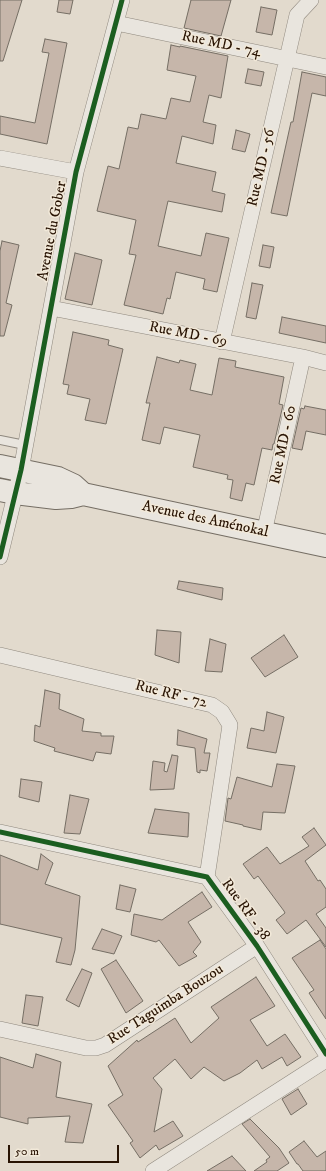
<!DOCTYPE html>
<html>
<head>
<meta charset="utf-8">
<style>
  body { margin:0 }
  #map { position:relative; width:326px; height:1171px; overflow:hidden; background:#e2dacd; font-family:"IM FELL DW Pica",serif }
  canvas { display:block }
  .scale { position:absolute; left:8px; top:1145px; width:111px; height:18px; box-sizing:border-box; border:2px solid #281303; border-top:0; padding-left:5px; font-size:12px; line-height:14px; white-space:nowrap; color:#281303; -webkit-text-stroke:3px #f2e9d9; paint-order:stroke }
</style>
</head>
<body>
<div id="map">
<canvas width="326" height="1171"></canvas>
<div class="scale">50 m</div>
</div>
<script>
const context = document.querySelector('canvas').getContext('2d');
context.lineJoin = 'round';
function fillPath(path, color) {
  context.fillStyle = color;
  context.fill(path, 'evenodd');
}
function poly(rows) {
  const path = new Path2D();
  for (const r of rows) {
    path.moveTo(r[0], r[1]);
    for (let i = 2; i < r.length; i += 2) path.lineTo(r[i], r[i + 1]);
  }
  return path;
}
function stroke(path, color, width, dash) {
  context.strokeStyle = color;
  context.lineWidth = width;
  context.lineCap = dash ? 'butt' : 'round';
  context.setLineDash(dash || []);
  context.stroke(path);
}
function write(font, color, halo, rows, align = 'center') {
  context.font = font + ' "IM FELL DW Pica",serif';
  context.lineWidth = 3;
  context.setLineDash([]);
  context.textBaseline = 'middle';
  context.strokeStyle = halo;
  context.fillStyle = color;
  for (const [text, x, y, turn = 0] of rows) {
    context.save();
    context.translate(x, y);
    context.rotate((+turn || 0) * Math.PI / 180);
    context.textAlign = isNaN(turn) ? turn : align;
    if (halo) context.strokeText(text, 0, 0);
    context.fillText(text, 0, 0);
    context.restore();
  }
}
const building = poly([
  [0,0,22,0,3,61,0,61,0,0],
  [59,0,73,0,70,14,57,12,59,0],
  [191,0,231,0,221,36,184,28,191,0],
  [261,7,277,10,272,35,256,32,261,7],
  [45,39,67,43,47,144,0,134,0,116,35,123,49,53,42,52,45,39],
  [171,45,180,47,180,46,228,56,221,98,209,95,203,122,216,125,213,144,182,136,176,163,216,172,212,191,225,194,222,212,168,201,158,246,201,256,206,233,229,238,217,292,203,289,205,279,176,272,170,299,167,298,163,314,124,305,136,255,129,254,136,220,97,211,108,166,119,169,128,127,138,129,141,114,166,119,171,98,190,102,196,76,167,70,171,45],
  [248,69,264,72,261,86,245,83,248,69],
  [302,72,326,77,326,96,312,93,287,216,271,213,291,122,293,122,302,72],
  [236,130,250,134,245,152,232,149,236,130],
  [2,241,19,245,6,303,12,305,4,336,0,336,0,251,2,241],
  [263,245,274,247,270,268,259,266,263,245],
  [75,253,102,260,92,305,65,299,75,253],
  [252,283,263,285,256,319,246,317,252,283],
  [282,317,326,326,326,343,279,333,282,317],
  [73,332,109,340,108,345,123,349,106,424,85,420,90,399,67,394,69,385,63,384,73,332],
  [157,357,179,363,180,360,196,364,190,390,212,395,219,358,236,361,235,367,284,377,279,404,283,405,274,444,273,444,272,450,262,448,254,485,246,483,242,501,230,498,233,480,227,479,228,475,193,467,200,435,164,427,160,444,142,440,150,403,146,403,157,357],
  [305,406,326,410,326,435,306,431,302,450,292,448,301,408,304,409,305,406],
  [179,581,223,588,222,600,177,589,179,581],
  [157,630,181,632,179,663,155,655,157,630],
  [284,635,298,657,265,677,251,658,284,635],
  [210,639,226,644,222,672,205,671,210,639],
  [45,690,60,694,59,709,84,719,82,731,101,733,101,736,114,736,111,754,96,752,93,761,54,751,55,748,34,741,35,725,40,727,45,690],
  [267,712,284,717,276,753,247,748,251,728,264,731,267,712],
  [178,730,207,739,204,753,210,753,207,771,200,770,200,773,197,772,195,748,177,745,178,730],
  [172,755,178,756,174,789,150,790,153,761,165,763,164,771,167,772,172,755],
  [277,764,295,766,285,813,263,812,261,830,243,826,243,825,225,821,228,798,231,799,237,777,272,787,277,764],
  [21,779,42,782,39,802,19,797,21,779],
  [70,795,89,799,80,834,64,833,70,795],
  [155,809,189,813,188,837,148,833,155,809],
  [314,828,326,845,305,861,318,881,320,880,326,889,326,907,316,914,326,928,326,947,306,920,287,934,276,920,285,913,284,911,258,876,254,879,243,864,267,847,280,864,309,846,302,837,314,828],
  [41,854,53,863,45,884,80,896,75,950,71,965,56,962,62,938,0,924,0,855,38,870,41,854],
  [120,885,136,889,130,912,116,909,120,885],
  [202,892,212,907,188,922,201,942,193,952,197,956,179,966,159,940,156,942,131,935,134,914,162,920,202,892],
  [102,929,122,936,114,954,92,949,102,929],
  [320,940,326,949,326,1019,309,993,314,990,292,958,320,940],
  [116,960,143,1001,126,1013,101,969,116,960],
  [82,969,92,973,79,1007,66,1000,82,969],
  [256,977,275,1006,250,1020,267,1046,285,1034,301,1057,287,1066,282,1057,262,1069,257,1060,240,1073,224,1081,204,1067,191,1079,175,1059,153,1078,162,1089,154,1132,173,1121,183,1136,159,1150,156,1145,140,1158,130,1143,133,1141,108,1105,123,1095,108,1066,137,1040,138,1042,175,1018,191,1043,219,1018,211,1007,256,977],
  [26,995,43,997,38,1026,22,1023,26,995],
  [36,1054,61,1062,56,1097,92,1104,83,1143,65,1142,70,1116,28,1118,28,1124,0,1117,0,1057,33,1068,36,1054],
  [298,1089,307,1104,291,1115,282,1099,298,1089],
  [250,1119,279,1148,289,1163,277,1171,254,1171,267,1162,266,1160,270,1157,242,1124,250,1119],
  [304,1141,317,1157,326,1151,326,1171,303,1171,298,1164,297,1164,289,1152,304,1141],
  [232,1156,246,1171,207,1171,232,1156]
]);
fillPath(building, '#c6b6aa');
stroke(building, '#756e64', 1);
const service = poly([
  [0,440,25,445]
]);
const minor = poly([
  [116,23,326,67],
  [0,158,76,172],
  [51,308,303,357,326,363],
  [222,342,297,15,311,0],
  [264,533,303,357],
  [0,557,21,470,76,172,122,0],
  [0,655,212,705,222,712,230,725,207,877],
  [0,832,207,877,257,946,326,1054],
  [0,1029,86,1048,96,1048,105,1045,257,946],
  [153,1171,326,1060]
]);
const secondary = poly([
  [0,466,58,478,73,485,83,494,326,546],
  [0,490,15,493,56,498,71,497,83,494]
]);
stroke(service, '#90897f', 10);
stroke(minor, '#90897f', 16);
stroke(secondary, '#756e64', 24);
stroke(service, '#e9e5de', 8);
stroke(minor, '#e9e5de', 15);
stroke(secondary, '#e9e5de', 22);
stroke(poly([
  [0,557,21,470,76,172,122,0],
  [0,832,207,877,257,946,326,1054]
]), '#1b5e20', 5);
write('15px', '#281303', '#f2e9d9', [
  ["Rue MD - 74",221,45,12],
  ["Rue MD - 56",262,168,-77],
  ["Avenue du Gober",53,231,-79],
  ["Rue MD - 69",188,335,11],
  ["Rue MD - 60",284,445,-78],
  ["Avenue des Aménokal",205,520,12],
  ["Rue RF - 72",171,695,14],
  ["Rue RF - 38",245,910,54],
  ["Rue Taguimba Bouzou",166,1005,-33]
]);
</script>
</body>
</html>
